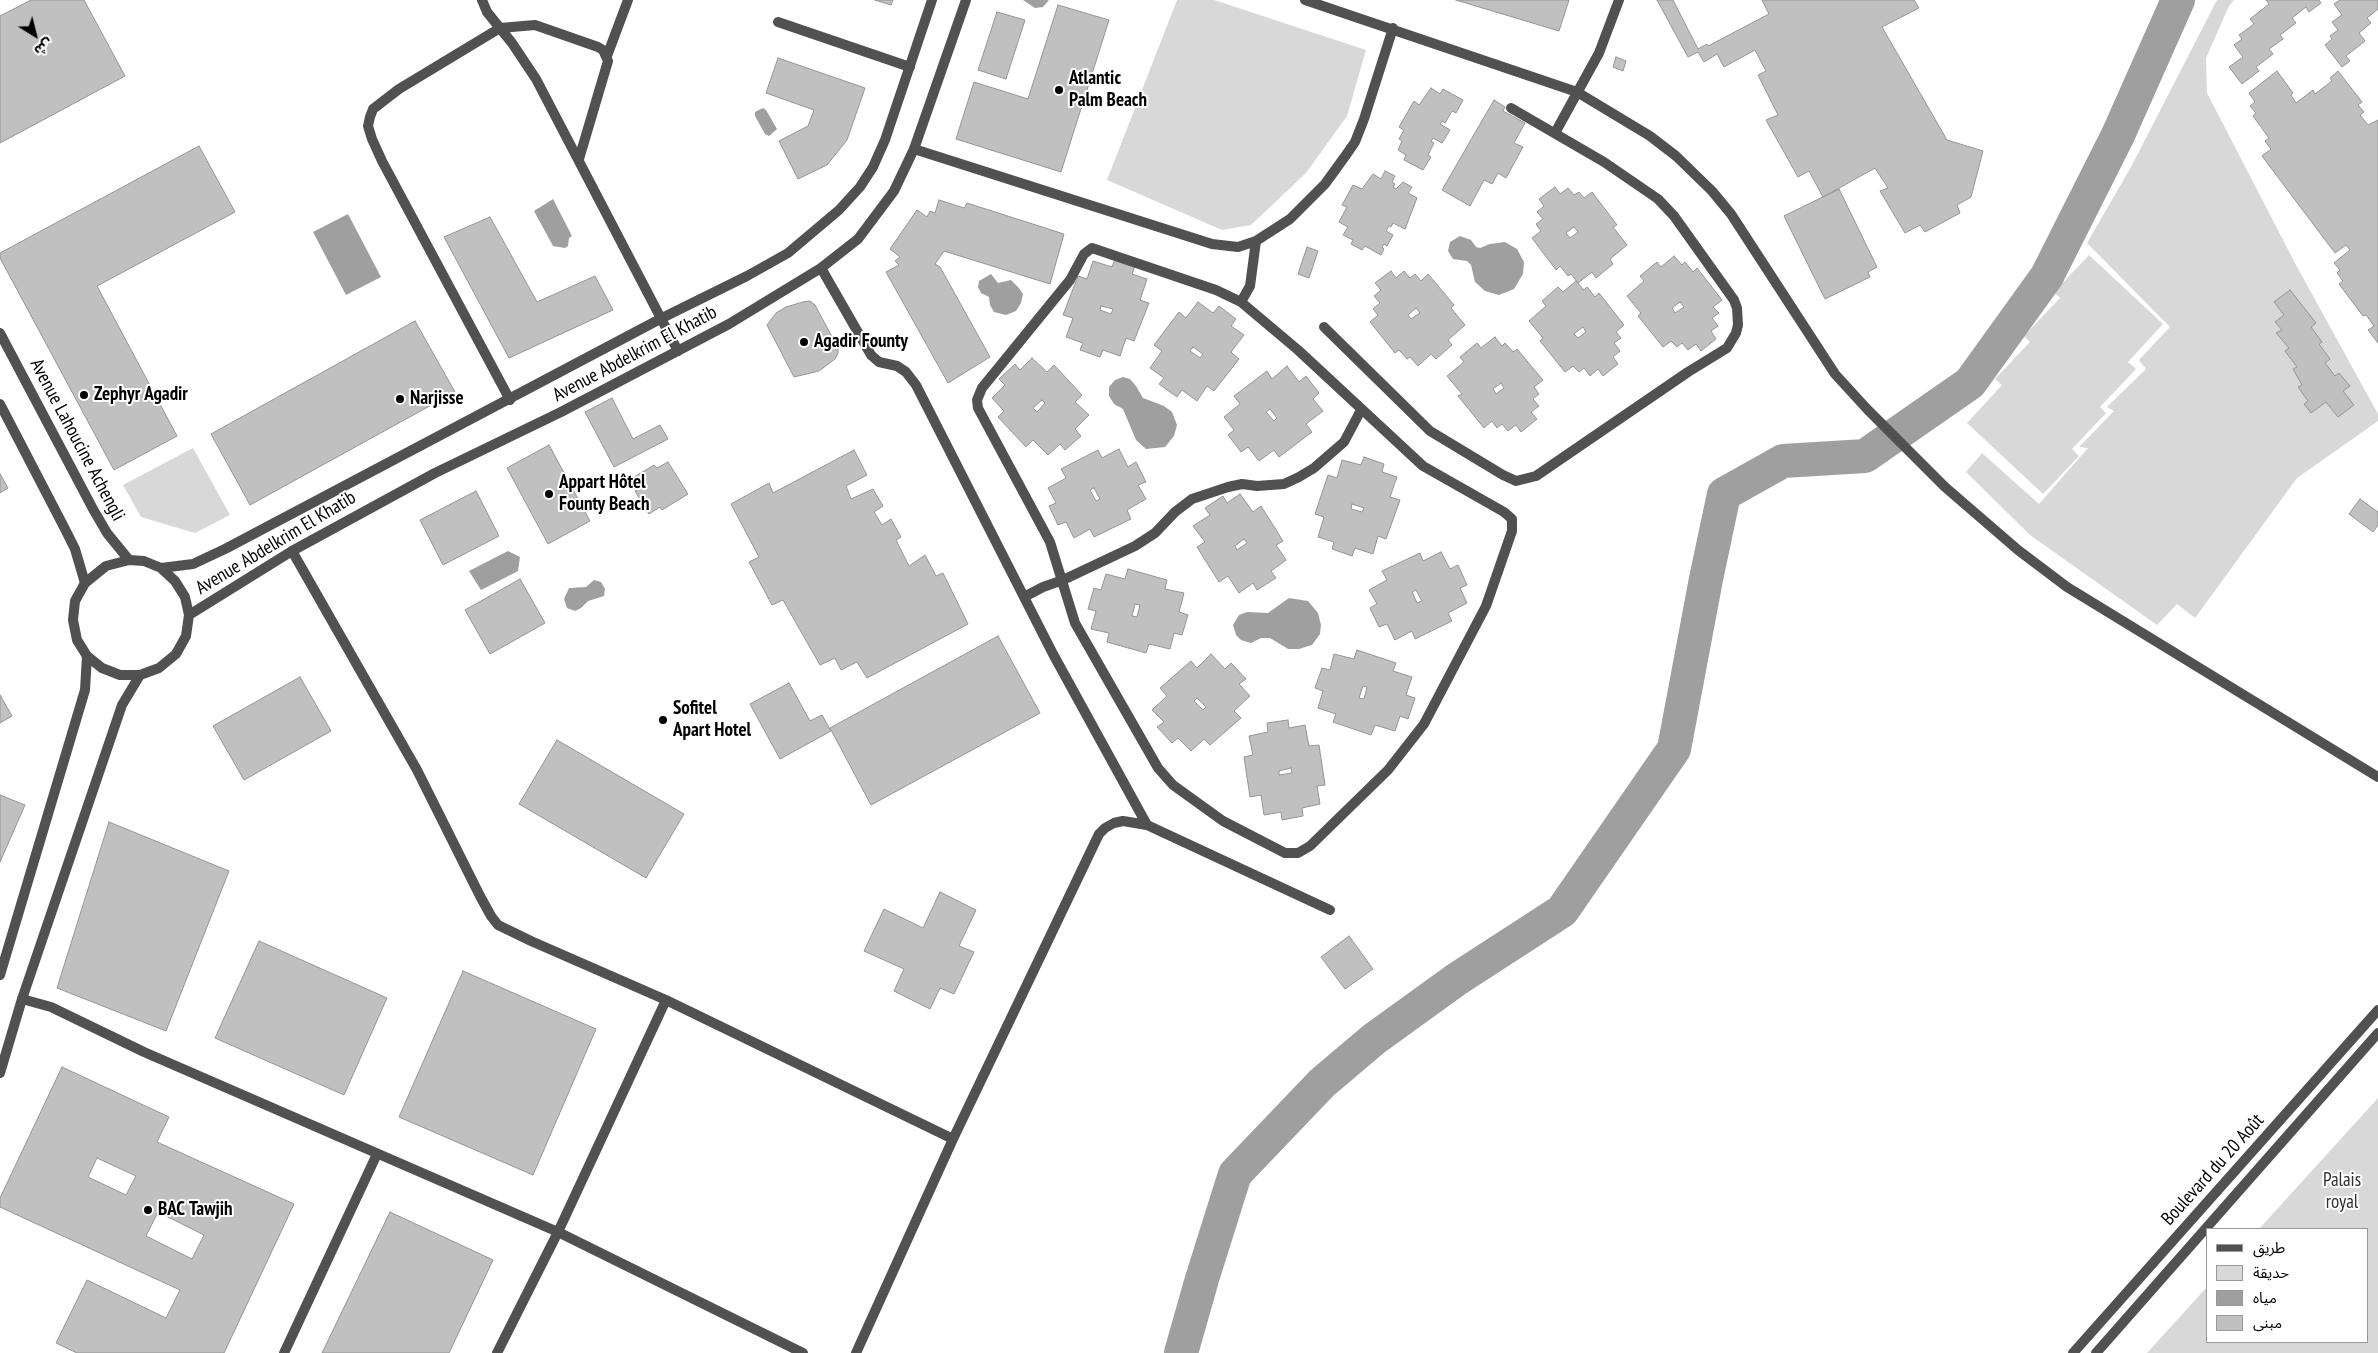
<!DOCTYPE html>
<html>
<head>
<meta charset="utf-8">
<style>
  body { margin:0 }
  #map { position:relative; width:2378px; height:1353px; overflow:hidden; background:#fff; font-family:"PT Sans Narrow","Noto Sans Arabic",sans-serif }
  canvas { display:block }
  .legend { position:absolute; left:2206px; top:1228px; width:162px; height:115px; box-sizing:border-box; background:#fff; border:1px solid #999; margin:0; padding:6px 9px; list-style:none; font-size:15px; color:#000 }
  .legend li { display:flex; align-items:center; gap:10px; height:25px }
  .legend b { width:25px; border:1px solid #999 }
  .north { position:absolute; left:10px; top:10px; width:50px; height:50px; -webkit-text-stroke:4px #fff; paint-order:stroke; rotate:144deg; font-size:14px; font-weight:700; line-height:20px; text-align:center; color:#000 }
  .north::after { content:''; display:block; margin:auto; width:18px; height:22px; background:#000; clip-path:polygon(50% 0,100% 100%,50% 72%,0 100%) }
</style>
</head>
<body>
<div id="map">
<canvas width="2378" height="1353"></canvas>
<ul class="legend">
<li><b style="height:6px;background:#515151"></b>طريق</li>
<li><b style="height:14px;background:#d8d8d8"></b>حديقة</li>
<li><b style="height:14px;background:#9f9f9f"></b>مياه</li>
<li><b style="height:14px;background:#c0c0c0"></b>مبنى</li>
</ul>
<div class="north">ش</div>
</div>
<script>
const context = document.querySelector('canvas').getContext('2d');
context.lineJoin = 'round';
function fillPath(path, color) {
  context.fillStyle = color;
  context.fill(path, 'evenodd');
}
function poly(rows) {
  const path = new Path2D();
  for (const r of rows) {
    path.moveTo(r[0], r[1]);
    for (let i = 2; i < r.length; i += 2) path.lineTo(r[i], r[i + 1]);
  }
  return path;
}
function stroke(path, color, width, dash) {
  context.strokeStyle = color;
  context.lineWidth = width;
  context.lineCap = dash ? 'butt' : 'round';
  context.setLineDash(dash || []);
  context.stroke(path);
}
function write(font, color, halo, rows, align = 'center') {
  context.font = font + ' "PT Sans Narrow",sans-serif';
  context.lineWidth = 4;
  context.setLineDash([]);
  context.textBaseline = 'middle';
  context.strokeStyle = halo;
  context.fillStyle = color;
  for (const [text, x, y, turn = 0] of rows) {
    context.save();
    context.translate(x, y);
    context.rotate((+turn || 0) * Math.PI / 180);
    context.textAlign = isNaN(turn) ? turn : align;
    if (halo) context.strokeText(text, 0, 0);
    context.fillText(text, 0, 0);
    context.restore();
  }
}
fillPath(poly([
  [1177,0,1214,0,1366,50,1347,116,1306,173,1251,225,1222,230,1107,180],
  [2217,0,2234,0,2229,6,2206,58,2207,93,2296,265,2378,414,2378,421,2297,478,2195,618,2177,604,2157,625,2030,535,1966,472,1982,453,2039,504,2088,448,2079,447,2114,411,2107,407,2146,369,2139,360,2170,327,2087,243,2131,167],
  [2089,255,2163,324,2128,362,2136,369,2100,407,2106,413,2072,449,2079,456,2043,494,1967,423,2002,385,1995,379,2030,342,2024,336,2060,298,2054,292],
  [193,448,230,515,195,533,141,517,123,485],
  [2378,1098,2378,1353,2147,1353,2207,1287,2207,1342,2367,1342,2367,1229,2259,1229]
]), '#d8d8d8');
fillPath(poly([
  [1023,0,1049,0,1043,7,1035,8],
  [763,108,766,110,777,129,769,136,765,134,755,116,755,112],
  [553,199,572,236,569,238,568,246,565,248,553,246,534,211],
  [348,214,381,277,346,295,313,232],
  [1460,236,1471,240,1476,247,1480,248,1490,244,1505,242,1517,249,1524,262,1523,274,1514,289,1499,295,1485,291,1475,282,1471,265,1467,261,1453,259,1448,251,1450,242],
  [991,274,998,283,1011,280,1018,287,1023,294,1021,303,1016,311,1006,315,994,312,990,305,989,297,981,293,978,287,979,281],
  [1123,377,1130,379,1136,386,1143,398,1164,406,1172,412,1177,425,1174,436,1165,447,1146,449,1136,440,1123,409,1114,404,1109,396,1109,387,1115,380],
  [508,551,520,557,518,571,481,590,469,571],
  [594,580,601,582,605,589,604,596,588,601,581,608,575,611,567,608,564,599,569,588,586,587],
  [1289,598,1308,601,1318,613,1321,625,1320,634,1312,645,1299,649,1288,649,1270,638,1261,638,1251,643,1241,640,1236,635,1233,625,1239,615,1247,612,1268,613]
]), '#9f9f9f');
stroke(poly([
  [1181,1353,1202,1279,1235,1174,1322,1083,1374,1039,1457,979,1562,911,1674,749,1706,579,1724,494,1783,461,1865,456,1970,383,2047,276,2118,135,2178,0]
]), '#9f9f9f', 34);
const building = poly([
  [31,0,84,0,125,76,0,143,0,16,31,0],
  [875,0,893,0,891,5,875,0],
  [1456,0,1569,0,1559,31,1456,0],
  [1657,0,1673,0,1698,49,1707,44,1708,46,1769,14,1762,0,1914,0,1919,8,1882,27,1947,140,1983,151,1971,197,1957,205,1960,213,1925,232,1920,225,1905,233,1880,191,1888,188,1875,168,1823,197,1809,171,1798,177,1766,120,1778,115,1758,75,1766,71,1755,50,1724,67,1717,54,1704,62,1698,52,1688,57,1657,0],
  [2266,0,2319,0,2321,3,2309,12,2306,7,2292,18,2296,23,2280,35,2283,39,2269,49,2273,54,2256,67,2259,71,2242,84,2229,67,2243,57,2234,45,2242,39,2239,35,2254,24,2250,19,2269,4,2266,0],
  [2340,0,2378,0,2378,9,2367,18,2371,23,2359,33,2365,41,2346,56,2350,61,2342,67,2325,45,2332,39,2330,36,2338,30,2332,22,2342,15,2334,4,2340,0],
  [1058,5,1109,20,1061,172,956,139,974,82,1028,99,1058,5],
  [997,12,1025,20,1006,79,978,70,997,12],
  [1616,57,1626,61,1623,71,1613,67,1616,57],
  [778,58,865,88,847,140,827,165,798,179,779,141,808,126,814,110,766,93,778,58],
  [2277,71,2293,93,2291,95,2296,103,2313,90,2315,94,2332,81,2330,78,2338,71,2362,102,2358,105,2364,112,2360,115,2368,125,2378,120,2378,343,2368,330,2374,326,2366,315,2363,316,2339,284,2343,281,2337,273,2340,270,2334,263,2350,250,2346,245,2335,253,2262,156,2271,149,2265,141,2269,138,2253,116,2256,113,2250,106,2255,102,2249,93,2277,71],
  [1431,88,1440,94,1443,89,1463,100,1456,113,1452,111,1445,123,1442,121,1440,124,1450,130,1442,143,1433,138,1431,141,1434,143,1428,155,1431,157,1423,170,1404,160,1406,155,1398,150,1402,141,1399,139,1404,130,1399,127,1414,101,1419,105,1431,88],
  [1494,100,1505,107,1503,111,1525,123,1514,143,1523,147,1506,178,1498,173,1492,184,1484,180,1470,206,1442,190,1494,100],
  [199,146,235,212,97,286,177,436,114,470,0,258,0,253,199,146],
  [1385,171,1395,176,1392,182,1395,184,1393,187,1396,189,1403,182,1412,187,1408,193,1417,198,1405,229,1393,223,1391,227,1389,226,1386,231,1393,235,1387,246,1384,244,1382,247,1384,249,1381,255,1365,246,1362,250,1351,244,1353,240,1343,235,1348,227,1339,222,1347,207,1342,205,1353,185,1362,189,1373,174,1381,179,1385,171],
  [1555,187,1560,194,1568,188,1574,195,1579,192,1584,198,1592,192,1617,225,1613,227,1627,245,1610,259,1613,264,1596,278,1592,272,1578,283,1571,274,1568,276,1560,266,1556,270,1532,238,1541,231,1536,224,1543,219,1537,212,1544,206,1539,199,1555,187],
  [1574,227,1578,232,1570,238,1566,233,1574,227],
  [1839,189,1877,267,1868,272,1870,277,1825,299,1784,216,1839,189],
  [939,200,964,208,967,203,1064,234,1050,284,944,251,935,264,940,267,990,357,948,383,886,272,899,265,895,261,900,257,890,249,917,210,927,217,930,211,935,213,939,200],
  [490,217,537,302,595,276,613,310,509,358,444,237,490,217],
  [1307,247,1318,251,1309,278,1298,274,1307,247],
  [1674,256,1682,265,1685,262,1693,272,1697,268,1722,300,1713,307,1719,313,1712,318,1718,326,1711,331,1716,339,1701,351,1696,344,1688,350,1682,343,1677,347,1671,341,1663,347,1638,316,1641,313,1627,296,1644,281,1640,276,1657,262,1661,267,1674,256],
  [1680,302,1684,307,1675,313,1672,308,1680,302],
  [1115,259,1135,266,1132,274,1147,279,1140,300,1149,303,1134,341,1126,338,1120,356,1103,350,1100,357,1080,350,1083,343,1066,337,1073,318,1063,315,1078,276,1087,279,1093,261,1112,267,1115,259],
  [1101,306,1113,309,1111,314,1100,310,1101,306],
  [1391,271,1396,278,1404,271,1410,278,1415,274,1421,281,1428,274,1454,305,1451,308,1465,325,1448,340,1452,345,1436,359,1431,354,1418,366,1410,357,1407,359,1399,350,1395,353,1370,322,1378,315,1373,309,1380,303,1374,296,1381,290,1375,283,1391,271],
  [1416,308,1420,313,1411,319,1408,315,1416,308],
  [1576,281,1584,290,1587,287,1595,297,1599,293,1624,325,1616,332,1621,338,1614,343,1620,351,1613,357,1618,364,1603,376,1598,369,1590,376,1584,368,1579,372,1573,366,1565,372,1540,341,1543,338,1529,321,1546,306,1542,301,1558,287,1563,292,1576,281],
  [1583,327,1586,332,1578,338,1574,334,1583,327],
  [2290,290,2316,323,2311,327,2322,342,2319,344,2330,359,2325,363,2335,376,2339,373,2350,386,2343,391,2354,405,2338,417,2326,402,2311,413,2304,404,2308,401,2298,387,2302,385,2293,369,2297,367,2285,351,2289,348,2276,333,2282,330,2275,322,2284,315,2274,302,2290,290],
  [803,302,810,301,815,305,838,348,838,353,835,359,819,371,794,377,767,325,776,313,786,307,803,302],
  [1198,302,1213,313,1219,306,1236,319,1231,326,1244,335,1231,352,1239,359,1214,391,1207,386,1197,401,1182,390,1177,397,1159,384,1164,378,1150,368,1162,351,1154,345,1179,312,1186,318,1198,302],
  [1193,347,1203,354,1200,358,1190,351,1193,347],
  [415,321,455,392,250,505,211,434,415,321],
  [1495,337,1502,346,1505,343,1513,352,1517,349,1543,380,1534,387,1539,394,1533,399,1539,406,1531,412,1537,419,1521,432,1516,425,1508,431,1502,424,1497,428,1492,421,1484,428,1458,396,1462,394,1447,376,1464,362,1460,357,1477,343,1481,348,1495,337],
  [1501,383,1504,388,1496,394,1493,389,1501,383],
  [1032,358,1047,372,1054,365,1082,395,1075,402,1089,415,1075,429,1081,436,1065,450,1060,444,1048,455,1033,440,1026,447,998,417,1004,411,992,398,1005,385,999,379,1015,364,1020,370,1032,358],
  [1042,400,1045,403,1037,412,1033,408,1042,400],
  [1287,366,1299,382,1306,376,1319,393,1313,399,1323,411,1306,424,1312,432,1279,457,1274,450,1259,461,1248,447,1241,452,1228,435,1234,430,1224,417,1240,404,1234,396,1267,371,1272,379,1287,366],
  [1270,409,1277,418,1274,421,1266,412,1270,409],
  [612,398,633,439,660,425,668,439,614,467,585,412,612,398],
  [549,445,590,521,548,544,507,468,549,445],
  [1119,449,1128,467,1136,462,1146,482,1138,485,1146,499,1127,510,1131,519,1094,537,1090,529,1074,538,1066,522,1058,525,1049,506,1056,503,1048,488,1066,478,1061,469,1098,450,1102,458,1119,449],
  [1094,488,1100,499,1096,501,1090,490,1094,488],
  [854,450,867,475,846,486,851,499,873,489,883,506,874,512,882,525,891,519,901,537,896,540,909,566,925,555,936,576,943,573,968,624,867,678,857,662,841,670,835,658,820,665,783,600,772,605,749,562,759,557,731,504,769,483,773,493,854,450],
  [1364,457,1384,464,1382,472,1397,477,1390,497,1400,500,1386,539,1378,536,1373,554,1355,548,1352,556,1332,549,1334,542,1318,537,1324,517,1315,514,1328,475,1337,478,1342,460,1361,465,1364,457],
  [1352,504,1364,508,1362,512,1351,509,1352,504],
  [668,462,688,494,662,510,660,507,649,514,635,491,641,488,634,477,654,465,657,468,668,462],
  [0,474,8,488,0,493,0,474],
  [476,491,499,536,443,565,420,520,476,491],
  [1240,494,1253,512,1261,506,1283,541,1276,545,1286,560,1271,571,1276,578,1257,590,1253,583,1239,593,1228,576,1219,582,1197,547,1205,542,1193,526,1210,515,1205,508,1223,496,1227,503,1240,494],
  [1244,539,1247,543,1237,550,1235,546,1244,539],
  [2360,499,2378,512,2378,525,2373,532,2349,514,2360,499],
  [1441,552,1450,569,1458,565,1467,585,1460,588,1467,603,1448,613,1452,621,1415,639,1412,631,1395,640,1387,624,1379,627,1370,608,1377,604,1369,590,1387,580,1382,571,1420,553,1423,561,1441,552],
  [1416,590,1422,601,1417,603,1412,592,1416,590],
  [1128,569,1167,580,1165,589,1184,593,1179,612,1188,615,1182,635,1174,633,1170,649,1149,644,1146,653,1107,642,1109,633,1091,629,1096,611,1088,609,1094,588,1101,590,1106,574,1125,579,1128,569],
  [1135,604,1140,605,1137,617,1132,616,1135,604],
  [520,579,545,623,490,654,465,610,520,579],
  [998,636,1040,713,871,805,830,728,998,636],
  [1357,650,1396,663,1393,671,1412,677,1406,695,1415,698,1408,719,1400,716,1395,731,1375,725,1371,735,1333,722,1336,714,1318,708,1323,691,1315,688,1322,668,1330,670,1334,654,1354,659,1357,650],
  [1363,686,1367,687,1364,699,1359,698,1363,686],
  [1211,654,1225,669,1231,663,1246,679,1239,684,1250,696,1234,711,1241,718,1210,745,1204,739,1191,751,1178,738,1172,743,1157,727,1164,722,1152,710,1167,696,1160,688,1191,661,1197,668,1211,654],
  [1197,698,1206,707,1203,710,1194,701,1197,698],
  [300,677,331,731,244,780,213,726,300,677],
  [789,683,810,721,822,715,831,731,780,759,750,704,789,683],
  [0,695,12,716,0,723,0,695],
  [1288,720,1289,728,1305,725,1309,746,1319,745,1325,785,1317,786,1320,804,1302,808,1303,816,1282,820,1281,812,1264,815,1261,795,1250,797,1244,757,1253,755,1249,736,1268,732,1267,723,1288,720],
  [1291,768,1292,773,1279,775,1279,771,1291,768],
  [557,740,684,814,646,878,519,804,557,740],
  [0,795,25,805,0,862,0,795],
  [109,822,229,871,166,1031,57,988,109,822],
  [940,892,976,910,959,946,974,952,954,994,940,988,930,1009,894,991,904,969,864,951,884,909,923,928,940,892],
  [1349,936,1373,969,1345,989,1321,957,1349,936],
  [259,941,387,998,344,1095,215,1038,259,941],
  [463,971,596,1029,533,1175,399,1117,463,971],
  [62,1067,169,1117,157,1142,294,1204,224,1353,77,1353,56,1343,87,1280,166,1318,180,1290,0,1207,0,1198,62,1067],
  [97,1158,136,1176,126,1195,88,1177,97,1158],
  [158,1212,204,1235,192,1259,146,1236,158,1212],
  [390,1212,493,1260,449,1353,322,1353,390,1212]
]);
fillPath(building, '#c0c0c0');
stroke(building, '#959595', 1);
stroke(poly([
  [482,0,487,12,512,43,536,79,678,351],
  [1305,0,1577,92,1650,136,1676,156,1712,191,1731,214,1835,374,1867,409,1945,487,2018,550,2067,587,2378,777],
  [778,22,910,67],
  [607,56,628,0],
  [1555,133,1599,53,1619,0],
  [914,149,1212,244,1238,247,1256,241,1290,219,1325,184,1346,155,1355,142,1364,119,1393,28],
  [1092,248,1216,290,1241,302,1298,350,1423,466,1504,512,1512,519,1512,531,1486,606,1424,724,1388,770,1310,846,1298,853,1285,853,1223,821,1173,785,1158,768,1075,623,1050,542,978,408,977,400,982,388,1070,280,1084,254,1092,248],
  [821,268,871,355,879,362,897,366,906,372,916,385,1053,654,1147,825],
  [1241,302,1250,286,1256,241],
  [1324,327,1430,431,1503,475,1516,481,1536,476,1688,372,1727,348,1736,333,1738,325,1737,308,1734,300,1674,216,1658,199,1604,162,1511,108],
  [0,333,93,509,107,533,129,560],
  [510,400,382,161,372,139,368,126,370,117,373,109,399,89,500,28,535,25,598,47,603,50,608,61,579,159],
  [0,404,65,529,75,549,85,583],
  [292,551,417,770,480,896,491,916,498,925,531,941,666,1000,953,1139],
  [1024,597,1043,587,1063,580,1135,546,1155,533,1175,512,1192,499,1228,487,1242,484,1257,486,1284,484,1299,477,1314,468,1344,442,1361,410],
  [22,999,51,1007,144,1052,558,1232,803,1353],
  [284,1353,377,1154],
  [497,1353,558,1232,666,1000],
  [856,1353,953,1139,1099,834,1105,828,1114,823,1123,821,1147,825,1330,910],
  [2073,1353,2378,1010],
  [2096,1353,2378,1033]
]), '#515151', 10);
stroke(poly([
  [161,568,193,564,225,549,662,318,747,276,788,253,839,210,860,187,873,167,885,140,932,0],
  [189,615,292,551,435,473,561,412,729,324,821,268,858,239,894,191,914,149,966,0],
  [0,975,85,690,87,656],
  [0,1073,22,999,122,705,140,675,159,668,176,654,186,636,189,615,185,597,175,581,161,568,144,561,129,560,106,566,85,583,75,601,73,620,77,640,87,656,102,668,120,675,140,675]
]), '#515151', 10);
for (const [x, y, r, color] of [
  [1059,90,5,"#000"],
  [804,342,5,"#000"],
  [84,395,5,"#000"],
  [400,399,5,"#000"],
  [549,494,5,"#000"],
  [663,720,5,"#000"],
  [148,1210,5,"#000"]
]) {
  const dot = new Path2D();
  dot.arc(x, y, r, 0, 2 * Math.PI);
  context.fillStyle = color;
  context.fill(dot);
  stroke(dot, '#fff', 2);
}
write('bold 19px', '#000', '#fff', [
  ["Atlantic",1069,79],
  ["Palm Beach",1069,101],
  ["Agadir Founty",814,342],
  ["Zephyr Agadir",94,395],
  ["Narjisse",410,399],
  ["Appart Hôtel",559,483],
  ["Founty Beach",559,505],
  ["Sofitel",673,709],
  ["Apart Hotel",673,731],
  ["BAC Tawjih",158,1210]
], 'left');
write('19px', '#000', '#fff', [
  ["Avenue Abdelkrim El Khatib",635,354,-28],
  ["Avenue Lahoucine Achengli",77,440,62],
  ["Avenue Abdelkrim El Khatib",276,543,-31],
  ["Boulevard du 20 Août",2213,1170,-48]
]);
write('19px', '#2f2f2f', '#fff', [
  ["Palais",2342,1181],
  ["royal",2342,1203]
]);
</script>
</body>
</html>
